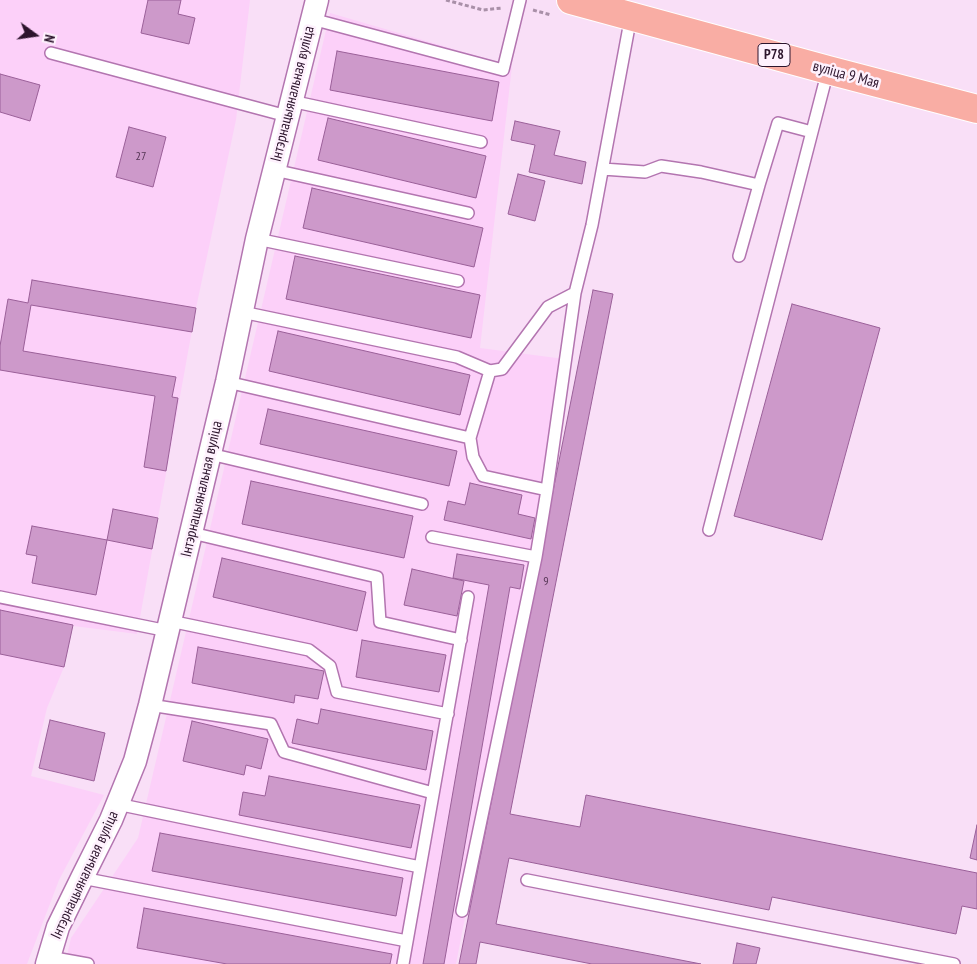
<!DOCTYPE html>
<html>
<head>
<meta charset="utf-8">
<style>
  body { margin:0 }
  #map { position:relative; width:977px; height:964px; overflow:hidden; background:#f9dff7; font-family:"PT Sans Narrow",sans-serif }
  canvas { display:block }
  .north { position:absolute; left:10px; top:10px; width:50px; height:50px; -webkit-text-stroke:4px #fef1fd; paint-order:stroke; rotate:104deg; font-size:14px; font-weight:700; line-height:20px; text-align:center; color:#2c142c }
  .north::after { content:''; display:block; margin:auto; width:18px; height:22px; background:#2c142c; clip-path:polygon(50% 0,100% 100%,50% 72%,0 100%) }
</style>
</head>
<body>
<div id="map">
<canvas width="977" height="964"></canvas>
<div class="north">N</div>
</div>
<script>
const context = document.querySelector('canvas').getContext('2d');
context.lineJoin = 'round';
function fillPath(path, color) {
  context.fillStyle = color;
  context.fill(path, 'evenodd');
}
function poly(rows) {
  const path = new Path2D();
  for (const r of rows) {
    path.moveTo(r[0], r[1]);
    for (let i = 2; i < r.length; i += 2) path.lineTo(r[i], r[i + 1]);
  }
  return path;
}
function stroke(path, color, width, dash) {
  context.strokeStyle = color;
  context.lineWidth = width;
  context.lineCap = dash ? 'butt' : 'round';
  context.setLineDash(dash || []);
  context.stroke(path);
}
function write(font, color, halo, rows, align = 'center') {
  context.font = font + ' "PT Sans Narrow",sans-serif';
  context.lineWidth = 5;
  context.setLineDash([]);
  context.textBaseline = 'middle';
  context.strokeStyle = halo;
  context.fillStyle = color;
  for (const [text, x, y, turn = 0] of rows) {
    context.save();
    context.translate(x, y);
    context.rotate((+turn || 0) * Math.PI / 180);
    context.textAlign = isNaN(turn) ? turn : align;
    if (halo) context.strokeText(text, 0, 0);
    context.fillText(text, 0, 0);
    context.restore();
  }
}
fillPath(poly([
  [0,0,250,0,236,120,196,308,137,634,73,626,64,667,47,708,31,776,104,795,59,880,27,964,0,964],
  [330,13,512,66,480,348,572,360,456,964,65,964,71,938,138,838]
]), '#fcd0f9');
const building = poly([
  [148,0,181,0,178,14,195,18,189,44,141,33,148,0],
  [337,51,499,82,492,121,330,90,337,51],
  [0,74,40,85,30,121,0,112,0,74],
  [328,118,486,156,476,198,318,160,328,118],
  [515,121,560,131,554,155,586,162,582,184,529,172,535,145,511,140,515,121],
  [129,127,166,137,153,187,116,177,129,127],
  [518,174,545,181,535,221,508,214,518,174],
  [312,188,483,228,474,267,303,228,312,188],
  [295,256,480,295,471,338,286,299,295,256],
  [32,280,196,308,192,332,31,305,23,351,176,377,172,397,178,398,166,471,144,467,155,396,0,370,0,346,8,299,28,303,32,280],
  [593,290,613,294,510,814,580,827,586,795,977,873,977,909,962,906,956,934,772,897,769,910,509,858,496,924,701,964,592,964,480,942,476,964,459,964,593,290],
  [792,304,880,328,822,540,734,516,792,304],
  [278,331,470,375,460,415,269,371,278,331],
  [268,409,457,451,449,486,260,444,268,409],
  [251,481,413,516,404,558,242,524,251,481],
  [470,483,522,495,518,514,535,518,531,539,444,520,448,501,465,505,470,483],
  [113,509,158,518,152,549,107,540,113,509],
  [32,526,107,540,96,595,32,583,37,556,26,554,32,526],
  [457,554,524,565,520,589,510,587,444,964,423,964,489,585,453,578,457,554],
  [222,558,366,592,357,631,213,597,222,558],
  [412,569,464,581,457,616,404,605,412,569],
  [0,610,73,625,64,667,0,654,0,610],
  [362,640,446,655,439,692,356,677,362,640],
  [198,647,324,671,318,699,295,695,294,703,192,683,198,647],
  [321,709,433,731,426,770,292,743,297,719,318,724,321,709],
  [50,720,105,733,94,781,39,768,50,720],
  [192,721,268,739,261,769,246,765,244,775,183,761,192,721],
  [269,776,420,805,411,848,239,815,243,792,265,796,269,776],
  [977,825,977,860,970,858,977,825],
  [160,833,403,878,396,916,152,871,160,833],
  [144,908,392,954,390,964,227,964,137,948,144,908],
  [737,943,760,948,756,964,733,964,737,943]
]);
fillPath(building, '#cd99ca');
stroke(building, '#9b6099', 1);
const service = poly([
  [312,19,503,70,520,0],
  [51,53,287,116],
  [291,101,481,142],
  [603,169,645,172,661,166,701,172,759,185,739,256],
  [274,170,468,213],
  [759,185,778,123,812,132],
  [257,239,458,281],
  [242,312,457,357,490,371,502,369,548,307,575,293],
  [227,382,470,438,473,457,483,476,547,490],
  [470,438,490,371],
  [210,454,422,504],
  [709,530,828,70],
  [192,533,377,577,380,622,461,640],
  [432,537,536,557],
  [0,597,168,631],
  [170,621,309,650,330,666,337,692,448,714],
  [150,705,271,724,284,752,433,793],
  [117,804,420,867],
  [82,878,407,941],
  [527,880,954,964],
  [462,911,536,557,547,490,575,293,592,225,631,16],
  [49,957,88,964],
  [403,964,468,597]
]);
const minor = poly([
  [47,964,58,927,82,878,111,820,135,761,150,705,227,382,257,239,317,0]
]);
const primary = poly([
  [571,0,828,70,977,109]
]);
stroke(service, '#b375b0', 14);
stroke(minor, '#b375b0', 25);
stroke(primary, '#fff', 30);
stroke(poly([
  [446,0,483,10,502,8],
  [533,10,551,15]
]), '#a990a8', 3, [4, 2.5]);
stroke(service, '#fff', 11);
stroke(minor, '#fff', 22);
stroke(primary, '#f9ada4', 28);
write('12px', '#543554', null, [
  ["27",141,157],
  ["9",546,582]
]);
for (const [x, y, w] of [
  [774,55,32]
]) {
  const box = new Path2D();
  box.roundRect(x - w / 2, y - 11.5, w, 23, 4);
  context.fillStyle = '#fef1fd';
  context.fill(box);
  stroke(box, '#2c142c', 1);
}
write('bold 14px', '#2c142c', null, [
  ["Р78",774,55]
]);
write('15px', '#2c142c', '#fef1fd', [
  ["вуліца 9 Мая",846,75,15],
  ["Інтэрнацыянальная вуліца",293,94,-76],
  ["Інтэрнацыянальная вуліца",202,489,-77],
  ["Інтэрнацыянальная вуліца",85,875,-65]
]);
</script>
</body>
</html>
